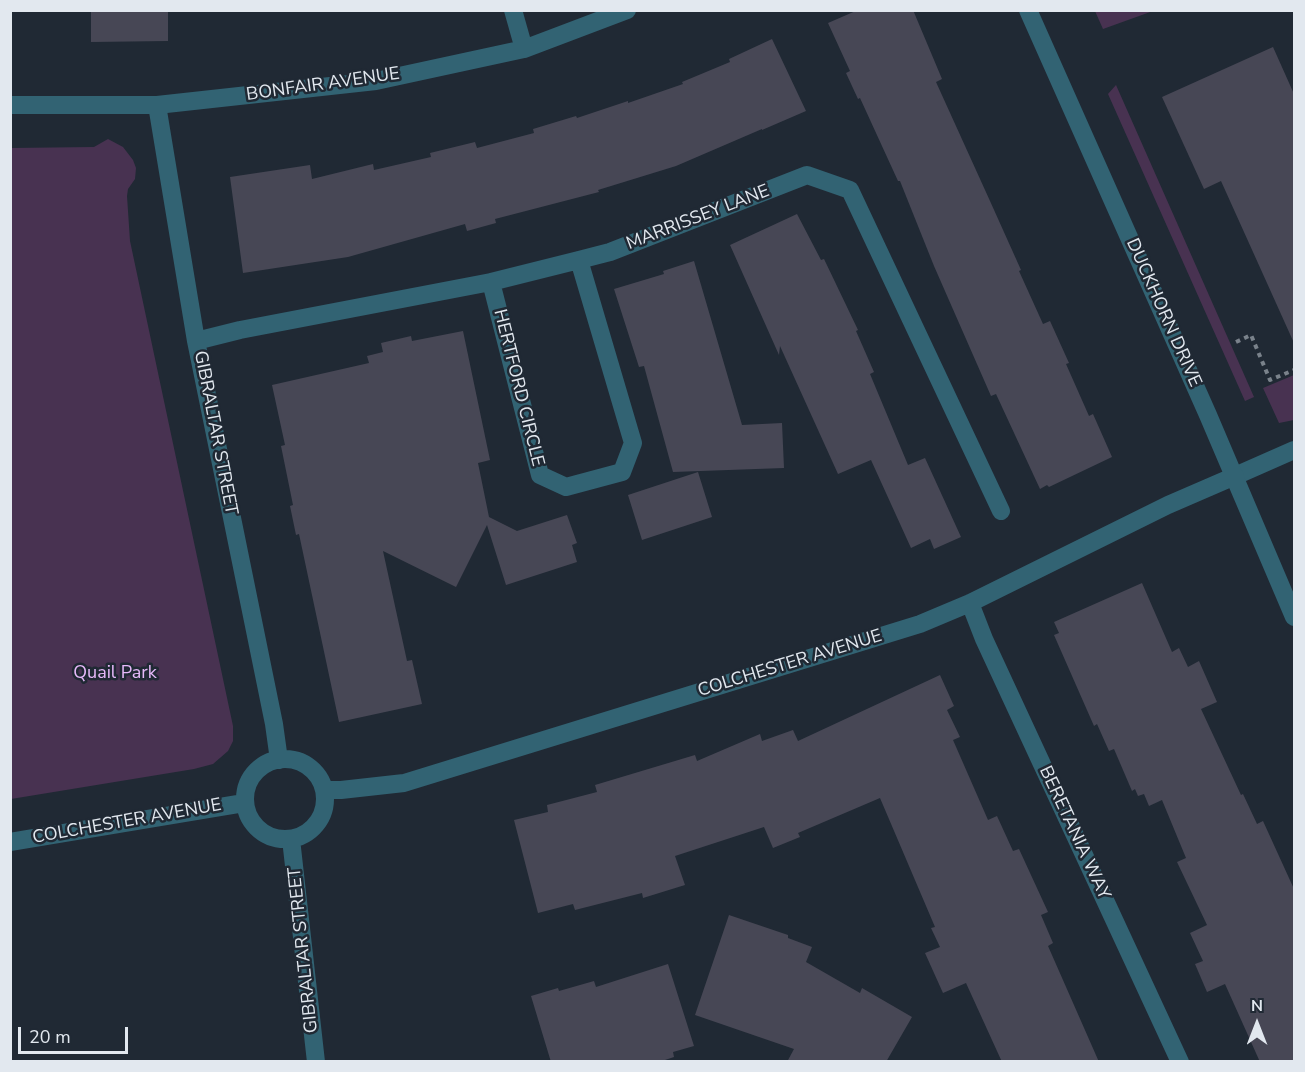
<!DOCTYPE html>
<html>
<head>
<meta charset="utf-8">
<style>
  body { margin:0 }
  #map { position:relative; width:1305px; height:1072px; overflow:hidden; background:#202934; font-family:"Nunito Sans",sans-serif }
  canvas { display:block }
  .frame { position:absolute; inset:0; border:12px solid #e2e8ef; pointer-events:none }
  .north { position:absolute; left:1227px; top:994px; width:60px; height:60px; -webkit-text-stroke:4px #202934; paint-order:stroke; rotate:0deg; font-size:16px; font-weight:700; line-height:24px; text-align:center; color:#e2e8ef }
  .north::after { content:''; display:block; margin:auto; width:21px; height:27px; background:#e2e8ef; clip-path:polygon(50% 0,100% 100%,50% 72%,0 100%) }
  .scale { position:absolute; left:18px; top:1027px; width:110px; height:27px; box-sizing:border-box; border:3px solid #e2e8ef; border-top:0; padding-left:8px; font-size:18px; line-height:21px; white-space:nowrap; color:#e2e8ef; -webkit-text-stroke:4px #202934; paint-order:stroke }
</style>
</head>
<body>
<div id="map">
<canvas width="1305" height="1072"></canvas>
<div class="frame"></div>
<div class="north">N</div>
<div class="scale">20 m</div>
</div>
<script>
const context = document.querySelector('canvas').getContext('2d');
context.lineJoin = 'round';
function fillPath(path, color) {
  context.fillStyle = color;
  context.fill(path, 'evenodd');
}
function poly(rows) {
  const path = new Path2D();
  for (const r of rows) {
    if (r.length === 3) {
      path.moveTo(r[0] + r[2], r[1]);
      path.arc(r[0], r[1], r[2], 0, 2 * Math.PI);
      continue;
    }
    path.moveTo(r[0], r[1]);
    for (let i = 2; i < r.length; i += 2) path.lineTo(r[i], r[i + 1]);
  }
  return path;
}
function stroke(path, color, width, dash) {
  context.strokeStyle = color;
  context.lineWidth = width;
  context.lineCap = dash ? 'butt' : 'round';
  context.setLineDash(dash || []);
  context.stroke(path);
}
function write(font, color, halo, rows, align = 'center') {
  context.font = font + ' "Nunito Sans",sans-serif';
  context.lineWidth = 5;
  context.setLineDash([]);
  context.textBaseline = 'middle';
  context.strokeStyle = halo;
  context.fillStyle = color;
  for (const [text, x, y, turn = 0] of rows) {
    context.save();
    context.translate(x, y);
    context.rotate((+turn || 0) * Math.PI / 180);
    context.textAlign = isNaN(turn) ? turn : align;
    if (halo) context.strokeText(text, 0, 0);
    context.fillText(text, 0, 0);
    context.restore();
  }
}
fillPath(poly([
  [1095,11,1153,11,1103,29],
  [1116,85,1254,397,1245,401,1108,94],
  [108,139,123,147,133,160,136,168,135,179,128,189,127,196,130,241,233,726,233,741,228,751,213,764,194,769,11,799,11,148,94,147],
  [1294,375,1294,420,1279,423,1263,388]
]), '#483251');
fillPath(poly([
  [91,10,168,10,168,41,91,42],
  [858,10,913,10,942,79,936,82,990,201,1021,270,1019,271,1043,324,1050,321,1069,363,1066,364,1089,416,1093,414,1112,457,1049,487,1047,485,1040,489,996,394,991,396,934,266,900,181,898,181,860,98,858,99,846,73,850,71,828,23],
  [772,39,806,111,762,130,762,129,676,166,598,190,599,192,495,219,496,223,467,231,465,224,348,257,243,273,230,177,310,165,312,179,373,164,374,170,431,157,430,153,475,142,477,148,534,133,533,129,576,116,577,118,628,101,628,103,683,84,682,82,730,62,729,59],
  [1273,47,1294,94,1294,343,1221,181,1204,189,1162,97],
  [797,214,821,260,824,259,858,330,856,331,874,372,870,374,908,465,925,458,961,537,934,549,930,539,911,548,871,460,838,474,780,346,779,355,730,245],
  [694,261,742,425,782,423,784,468,673,472,644,366,639,367,614,289,664,274,663,271],
  [463,331,490,460,478,463,489,517,517,531,567,515,577,543,572,545,577,562,506,585,487,525,456,587,383,551,407,661,412,660,422,704,339,722,299,534,296,535,290,506,293,505,281,446,285,445,272,385,369,363,367,356,383,352,381,343,411,336,412,341],
  [698,472,712,517,642,540,628,495],
  [1142,583,1172,652,1179,648,1188,667,1199,661,1217,702,1201,709,1241,795,1243,794,1257,824,1263,821,1294,889,1294,1062,1260,1062,1225,984,1207,992,1195,964,1203,961,1190,933,1207,925,1177,862,1186,858,1162,800,1149,806,1144,794,1138,796,1135,789,1132,791,1114,749,1109,751,1097,724,1094,726,1054,635,1059,633,1054,622],
  [940,675,954,706,947,710,960,737,953,740,988,820,997,816,1013,851,1019,849,1048,912,1041,915,1053,943,1048,946,1099,1062,1002,1062,966,983,943,993,925,953,940,947,931,928,935,927,880,798,798,833,800,837,773,848,764,827,675,856,685,885,643,898,642,893,575,910,573,904,538,913,514,820,548,812,547,805,597,792,595,785,695,755,697,761,760,734,762,741,793,730,798,741],
  [729,915,788,935,788,938,812,947,806,962,860,993,862,988,912,1017,886,1062,787,1062,794,1049,695,1015],
  [668,964,694,1046,673,1052,674,1057,659,1062,551,1062,531,996,558,988,559,991,594,981,596,987]
]), '#474755');
stroke(poly([
  [1236,342,1251,335,1270,380,1294,370]
]), '#7a828b', 4, [4.5, 4.5]);
stroke(poly([
  [1235,476,1294,450]
]), '#326373', 18);
stroke(poly([
  [513,10,524,49],
  [1028,10,1208,415,1294,617],
  [10,105,157,105,376,81,524,49,627,10],
  [157,105,196,341,274,724,279,760],
  [491,282,540,475,566,487,622,472,633,443,579,260],
  [196,341,240,330,491,282,579,260,610,252,807,175,850,190,1001,511],
  [970,603,984,639,1180,1062],
  [285,799,40],
  [325,790,341,790,404,783,920,624,970,603,1168,505,1235,476],
  [291,839,316,1062],
  [10,842,244,803]
]), '#326373', 18);
write('18px', '#e2e8ef', '#202934', [
  ["BONFAIR AVENUE",323,85,-8],
  ["MARRISSEY LANE",698,218,-21],
  ["DUCKHORN DRIVE",1163,313,66],
  ["HERTFORD CIRCLE",518,388,76],
  ["GIBRALTAR STREET",215,433,79],
  ["COLCHESTER AVENUE",790,664,-17],
  ["COLCHESTER AVENUE",127,822,-10],
  ["BERETANIA WAY",1074,833,65],
  ["GIBRALTAR STREET",304,950,-96]
]);
write('18px', '#e7b9fa', '#202934', [
  ["Quail Park",115,674]
]);
</script>
</body>
</html>
